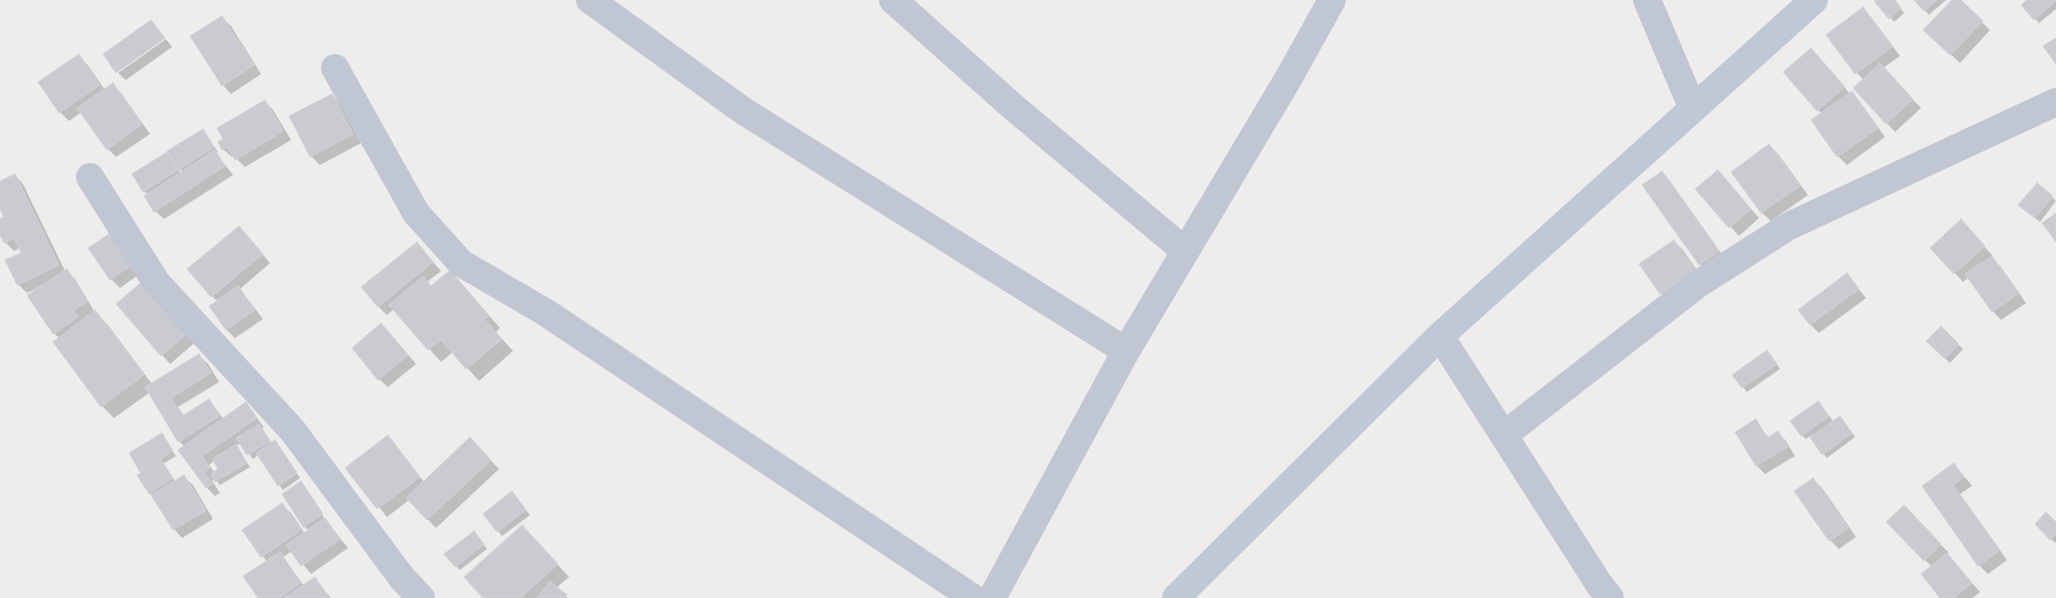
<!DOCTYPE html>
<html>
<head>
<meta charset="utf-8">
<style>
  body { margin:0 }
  canvas { display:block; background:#efecec }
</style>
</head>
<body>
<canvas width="2056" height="598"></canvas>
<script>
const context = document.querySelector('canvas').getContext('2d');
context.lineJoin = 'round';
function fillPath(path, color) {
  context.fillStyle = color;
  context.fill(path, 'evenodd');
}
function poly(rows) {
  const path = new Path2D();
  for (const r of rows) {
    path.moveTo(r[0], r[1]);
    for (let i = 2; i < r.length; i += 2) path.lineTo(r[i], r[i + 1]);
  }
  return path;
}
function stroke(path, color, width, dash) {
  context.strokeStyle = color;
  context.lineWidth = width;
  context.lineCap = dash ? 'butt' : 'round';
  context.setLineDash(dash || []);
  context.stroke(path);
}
fillPath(poly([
  [1878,0,1894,0,1904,13,1894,22],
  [1915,0,1946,0,1929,15],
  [1953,0,1959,0,1990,30,1960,63,1925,30],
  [2029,0,2056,0,2056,9,2039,23,2023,5],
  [1863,8,1871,17,1900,56,1883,68,1921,108,1895,132,1887,123,1863,80,1827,35],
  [222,18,231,26,261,74,231,94,223,85],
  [166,39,172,47,126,80,118,73],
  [78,56,87,64,105,90,112,84,121,93,150,134,116,157,108,149,82,112,69,121,60,112,39,82],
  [1819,58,1850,94,1860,102,1885,137,1847,165,1838,156,1813,120,1822,114,1818,110],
  [332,95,340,104,361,143,320,165,311,156],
  [265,102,273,110,291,140,245,167,234,156,232,157,223,149,224,139],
  [203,131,218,152,216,153,233,175,164,219,155,211,148,195,144,191,166,154,174,162],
  [177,166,183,172,181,174],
  [1769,145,1778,154,1808,195,1771,221,1762,213,1733,172],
  [1662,172,1670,181,1726,260,1709,273,1700,264],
  [15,175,23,184,65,271,75,279,94,311,107,324,152,384,199,355,208,364,219,382,178,407,184,416,209,401,224,419,246,404,264,427,262,428,272,444,279,446,300,478,283,490,258,455,253,459,241,443,236,446,250,467,220,485,215,479,212,481,220,493,215,496,207,488,185,447,179,441,149,393,114,418,102,406,59,338,54,333,39,287,27,293,18,284,23,253,20,248,14,251,5,242,0,232,0,220,5,218,0,206,0,182],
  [214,461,220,470,215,473,209,465],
  [1726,180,1759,218,1739,236,1697,189],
  [2037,184,2056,201,2040,222,2024,209],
  [239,227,270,263,240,289,263,319,235,338,226,329,218,302,212,296],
  [1969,230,1992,255,1991,257,2000,266,2026,303,2001,320,1993,311,1969,277,1963,282,1955,273],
  [112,234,141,273,120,288,111,279,90,248],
  [1674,241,1683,250,1703,279,1670,302,1661,293,1641,264],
  [417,244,441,271,427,282,432,287,462,284,500,328,496,332,513,351,479,381,453,352,441,362,394,309,387,315,378,306],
  [1847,275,1866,298,1819,333,1810,324],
  [145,281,198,340,170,364,162,355],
  [1941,328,1963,349,1950,363,1927,341],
  [390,334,416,364,388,387,379,379],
  [1771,356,1780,369,1747,392,1743,387],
  [1822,407,1834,422,1844,422,1855,437,1827,458,1810,436,1806,439,1802,435],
  [1755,421,1769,438,1778,432,1786,441,1795,456,1765,474,1757,466,1737,432],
  [162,435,176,456,163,464,176,482,184,477,193,485,213,519,182,538,174,529,150,493,141,471],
  [388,437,424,482,470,439,499,469,436,528,409,500,387,517,347,468],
  [1954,464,1972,486,1960,494,2007,560,1988,574,1979,565,1924,486],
  [1813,479,1822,488,1856,537,1839,549,1830,540,1796,491],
  [301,483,325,519,348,548,311,574,292,551,283,557,304,586,315,579,331,598,260,598,267,562,244,530,282,504,291,513,305,534,309,531,304,526],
  [516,497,530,515,502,536,484,514],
  [1904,507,1949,553,1947,555,1980,592,1973,598,1942,598,1932,567,1888,522],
  [2036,524,2056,524,2056,542,2055,543],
  [478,537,487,549,460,570,456,566],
  [534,539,569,577,556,588,568,598,484,598]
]), '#0003');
const building = poly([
  [1876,0,1895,0,1901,8,1889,19,1874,1,1876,0],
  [1914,0,1937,0,1924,11,1914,0],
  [1952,0,1961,0,1983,21,1950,55,1923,30,1952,0],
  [2027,0,2056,0,2056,1,2034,20,2021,5,2027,0],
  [1863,7,1892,47,1855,74,1826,35,1863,7],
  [222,16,254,65,222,86,190,36,222,16],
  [151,20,165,38,116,73,103,54,151,20],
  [2056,38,2056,64,2043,46,2056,38],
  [1811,48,1845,87,1817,111,1783,72,1811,48],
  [79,54,100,85,59,113,38,82,79,54],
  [1880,63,1913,99,1886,124,1853,88,1880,63],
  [113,83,142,124,107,150,77,108,113,83],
  [1852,91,1878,128,1837,157,1811,120,1852,91],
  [332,94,353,134,310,157,289,116,332,94],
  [265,100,283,131,235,160,227,147,222,150,218,142,223,139,217,128,265,100],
  [203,129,214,147,179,170,167,151,203,129],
  [1769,144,1800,186,1761,213,1731,172,1769,144],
  [215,150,225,166,154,212,144,196,215,150],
  [167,152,178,170,143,192,132,174,167,152],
  [1718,170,1751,209,1729,228,1695,189,1718,170],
  [1662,171,1719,251,1699,265,1642,185,1662,171],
  [15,174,59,265,17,285,5,260,21,253,14,238,4,243,0,235,0,219,4,217,0,209,0,181,15,174],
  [2037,183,2053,196,2035,218,2018,205,2037,183],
  [2056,213,2056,242,2042,223,2056,213],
  [1961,219,1985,246,1954,274,1930,248,1961,219],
  [239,226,263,254,211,297,187,269,239,226],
  [112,232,133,264,110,280,88,248,112,232],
  [1674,240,1695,270,1660,294,1639,264,1674,240],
  [417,242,433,262,378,307,361,287,417,242],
  [1992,256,2018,294,1992,312,1965,274,1992,256],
  [67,269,88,301,74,310,78,317,53,334,27,295,67,269],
  [450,270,489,316,484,319,502,339,466,369,441,340,428,350,389,305,423,276,431,286,450,270],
  [1847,273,1859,289,1810,325,1798,310,1847,273],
  [145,279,190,331,161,356,116,304,145,279],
  [238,286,255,310,226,330,209,306,238,286],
  [95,310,144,375,101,407,53,342,95,310],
  [381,323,408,355,378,380,352,348,381,323],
  [1941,326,1959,344,1945,359,1926,341,1941,326],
  [1767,350,1777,364,1742,388,1732,375,1767,350],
  [199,354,211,373,171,398,182,416,209,399,220,416,178,442,145,387,199,354],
  [1818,401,1829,416,1801,436,1790,421,1818,401],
  [246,402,257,418,202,456,210,468,204,472,212,484,206,488,178,450,246,402],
  [1840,416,1852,433,1822,455,1810,437,1840,416],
  [1756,419,1767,438,1778,431,1788,447,1756,466,1735,432,1756,419],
  [259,424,270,441,247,455,236,438,259,424],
  [162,433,173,451,140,472,129,453,162,433],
  [388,435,420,477,377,509,345,468,388,435],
  [470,437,491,460,427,520,406,498,470,437],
  [275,440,297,473,278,486,256,453,275,440],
  [236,444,247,463,215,482,211,474,218,469,212,459,236,444],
  [161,460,173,478,149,494,137,475,161,460],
  [1954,463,1964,477,1953,485,1999,551,1978,566,1922,486,1954,463],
  [184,475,206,510,173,530,151,495,184,475],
  [1813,478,1848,528,1829,541,1794,491,1813,478],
  [301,481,323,514,303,527,282,494,301,481],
  [512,491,526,510,497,532,483,514,512,491],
  [282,503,301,530,261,557,242,530,282,503],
  [1904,505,1941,544,1924,561,1886,522,1904,505],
  [2046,512,2056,522,2056,534,2050,540,2035,524,2046,512],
  [325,518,340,539,301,566,286,545,325,518],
  [522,525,558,564,520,598,483,598,464,577,522,525],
  [474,531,484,544,455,567,444,554,474,531],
  [280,552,301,583,279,598,258,598,243,576,280,552],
  [1947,553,1972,583,1954,598,1940,598,1921,574,1947,553],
  [315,577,329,598,284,598,315,577],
  [550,581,567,595,564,598,537,598,550,581]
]);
fillPath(building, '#c9cbd1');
stroke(building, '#d0d2d8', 1);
stroke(poly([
  [590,0,742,110,1126,351],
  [893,0,1012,106,1185,251],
  [1647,0,1693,109],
  [335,68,416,213,461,263,545,312,973,598],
  [90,177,156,282,293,431,402,578,421,598],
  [1440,336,1599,584,1610,598],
  [1504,435,1698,284,1789,226,2056,102],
  [992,598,1126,351,1288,79,1332,0]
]), '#c0c7d2', 28);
stroke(poly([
  [1176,598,1440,336,1814,0]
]), '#bfc8d5', 28);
</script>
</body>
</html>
